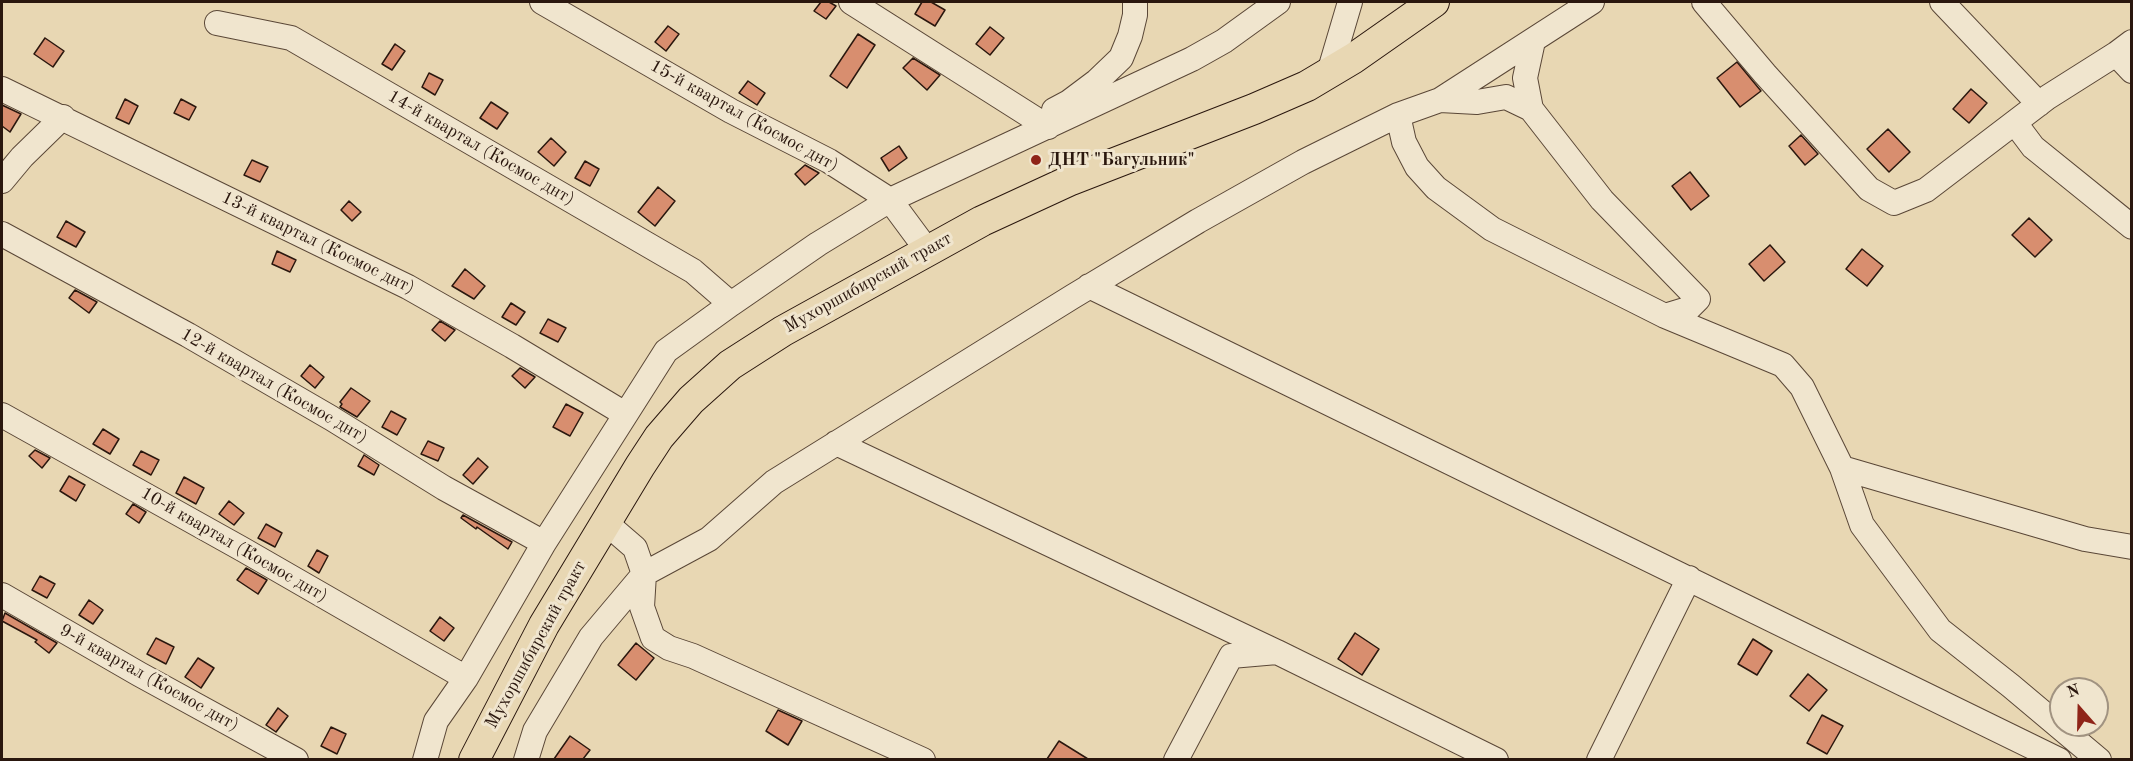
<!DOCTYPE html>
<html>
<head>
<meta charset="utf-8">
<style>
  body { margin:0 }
  #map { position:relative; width:2133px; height:761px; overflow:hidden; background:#e8d7b3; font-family:"Old Standard TT",serif }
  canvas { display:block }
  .frame { position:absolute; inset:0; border:3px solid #2a170e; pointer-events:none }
  .north { position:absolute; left:2049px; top:677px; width:60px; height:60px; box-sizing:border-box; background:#f0e5ce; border:2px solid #a19381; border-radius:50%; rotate:340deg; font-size:16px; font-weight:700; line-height:24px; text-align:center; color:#2a170e }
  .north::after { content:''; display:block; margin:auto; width:21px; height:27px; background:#8f2418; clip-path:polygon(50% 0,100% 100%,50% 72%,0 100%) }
</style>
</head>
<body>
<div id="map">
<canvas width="2133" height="761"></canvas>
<div class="frame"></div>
<div class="north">N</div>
</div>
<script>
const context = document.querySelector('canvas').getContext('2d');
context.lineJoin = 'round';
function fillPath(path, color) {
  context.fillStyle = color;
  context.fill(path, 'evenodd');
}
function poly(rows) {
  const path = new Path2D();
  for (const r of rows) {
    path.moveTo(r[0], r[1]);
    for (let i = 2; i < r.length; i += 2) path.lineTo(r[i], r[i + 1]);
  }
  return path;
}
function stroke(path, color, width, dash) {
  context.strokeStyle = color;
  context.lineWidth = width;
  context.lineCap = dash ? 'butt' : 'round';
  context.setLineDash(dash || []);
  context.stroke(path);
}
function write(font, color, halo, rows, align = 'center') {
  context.font = font + ' "Old Standard TT",serif';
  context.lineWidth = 6;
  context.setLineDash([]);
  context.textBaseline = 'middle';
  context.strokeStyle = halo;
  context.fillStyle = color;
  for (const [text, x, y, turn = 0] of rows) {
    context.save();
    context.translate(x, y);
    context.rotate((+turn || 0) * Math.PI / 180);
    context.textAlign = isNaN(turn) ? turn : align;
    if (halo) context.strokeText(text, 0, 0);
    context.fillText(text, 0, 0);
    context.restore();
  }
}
const building = poly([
  [821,2,829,2,836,6,826,19,814,11,821,2],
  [922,2,931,2,945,10,935,26,915,14,922,2],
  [668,26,679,34,666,51,655,42,668,26],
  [990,27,1004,38,990,55,976,44,990,27],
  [858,34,875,45,847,88,830,76,858,34],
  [45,38,64,51,53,67,34,54,45,38],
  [395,44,405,51,392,70,382,64,395,44],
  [913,58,940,75,927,90,903,68,913,58],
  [1737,62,1761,91,1740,107,1717,78,1737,62],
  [429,73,443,80,435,95,422,87,429,73],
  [748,81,765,93,757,105,739,93,748,81],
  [1971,89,1987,103,1969,123,1953,109,1971,89],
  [125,99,138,106,129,124,116,118,125,99],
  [181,99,196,107,189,120,174,113,181,99],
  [491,102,508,113,497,129,480,118,491,102],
  [2,105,21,114,10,132,2,126,2,105],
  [1888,129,1910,152,1889,172,1867,149,1888,129],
  [1801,135,1818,154,1805,165,1789,146,1801,135],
  [551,138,566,152,554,166,538,152,551,138],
  [899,146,907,158,889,171,881,158,899,146],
  [252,160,268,167,260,182,244,175,252,160],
  [585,161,599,169,590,186,575,178,585,161],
  [805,165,819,173,805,185,795,174,805,165],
  [1690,172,1709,196,1691,210,1672,186,1690,172],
  [658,187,675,201,655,226,638,212,658,187],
  [349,201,361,212,352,221,341,210,349,201],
  [2029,218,2052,240,2035,257,2012,235,2029,218],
  [66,221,85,232,76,247,57,237,66,221],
  [1770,245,1785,262,1764,281,1749,264,1770,245],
  [1862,249,1883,266,1867,286,1846,269,1862,249],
  [277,251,296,260,290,272,272,264,277,251],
  [465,269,485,286,474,299,452,286,465,269],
  [75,290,97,302,89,313,69,298,75,290],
  [511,303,525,312,516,325,502,317,511,303],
  [548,319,566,328,558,342,540,333,548,319],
  [440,321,455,330,445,341,432,330,440,321],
  [310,365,324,377,315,388,301,376,310,365],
  [520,368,535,377,525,388,512,376,520,368],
  [351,388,370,401,357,417,340,407,342,404,340,402,351,388],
  [566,404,583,413,570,436,553,427,566,404],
  [391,411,406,419,397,435,382,427,391,411],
  [103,429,119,439,110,454,93,444,103,429],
  [428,441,444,448,438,461,421,454,428,441],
  [35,450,50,458,42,468,29,456,35,450],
  [141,451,159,460,151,475,133,465,141,451],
  [364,455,379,465,374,475,358,466,364,455],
  [478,458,488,467,473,484,463,475,478,458],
  [69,476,85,485,76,501,60,491,69,476],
  [184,477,204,488,196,504,176,493,184,477],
  [229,501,244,513,234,525,219,514,229,501],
  [133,504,146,512,139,523,126,514,133,504],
  [463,515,512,542,508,549,477,527,476,529,461,518,463,515],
  [266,524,282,533,275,547,258,538,266,524],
  [317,550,328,556,319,573,308,566,317,550],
  [246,568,267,580,258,594,237,580,246,568],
  [40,576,55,584,47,598,32,590,40,576],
  [89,600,103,610,93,624,79,615,89,600],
  [5,613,57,643,49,653,35,642,37,640,2,621,5,613],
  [440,617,454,628,444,641,430,631,440,617],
  [1355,633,1379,649,1362,675,1338,659,1355,633],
  [156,638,174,647,166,664,147,654,156,638],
  [1753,639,1772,651,1757,675,1738,664,1753,639],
  [636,643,654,658,636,680,618,665,636,643],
  [198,658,214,668,201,688,185,677,198,658],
  [1808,674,1827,690,1809,711,1790,696,1808,674],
  [278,708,288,716,276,732,266,725,278,708],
  [778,710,802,721,788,745,766,731,778,710],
  [1822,715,1843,726,1827,754,1807,743,1822,715],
  [331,727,346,734,337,754,321,746,331,727],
  [570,736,590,750,583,759,554,759,570,736],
  [1059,741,1088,759,1047,759,1059,741]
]);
fillPath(building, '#d88e6f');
stroke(building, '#2a170e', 1.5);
const minor = poly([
  [542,2,731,111,829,161,890,200,927,250],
  [851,2,1048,127],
  [1704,2,1765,74,1869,189,1894,203,1926,190,2048,97,2116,54,2132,42],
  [1942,2,2039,104],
  [217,23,291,38,693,271,731,304],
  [2116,54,2132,71],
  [1329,73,1350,2],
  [2,89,408,287,512,346,625,414],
  [1440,100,1477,102,1506,97,1531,109,1602,200,1698,299,1688,309,1665,316],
  [1531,109,1525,78,1533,41],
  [1054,110,1069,102,1097,81,1121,58,1130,36,1135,15,1135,2],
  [1398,115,1404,142,1417,167,1436,188,1492,229,1665,316,1783,365,1802,387,1842,468,1862,525,1940,630,2011,686,2099,760],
  [2015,123,2033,147,2132,227],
  [2,181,22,157,63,117],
  [2,234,188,335,331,418,444,488,544,543],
  [1089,286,2059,760],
  [2,415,242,549,466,678],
  [836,443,1277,652],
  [1842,468,2085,539,2132,547],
  [606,523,635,548,644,574,642,607,653,638,669,648,693,656,923,760],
  [2,595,139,674,296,760],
  [425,760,436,721,466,678,544,543,666,351,731,304,818,244,890,200,1192,59,1224,41,1278,2],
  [526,760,535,731,591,637,644,574,709,539,774,482,1072,297,1198,221,1303,162,1398,115,1440,100,1592,2],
  [1176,760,1231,656,1277,652,1496,760],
  [1599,760,1689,578]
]);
const major = poly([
  [474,760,544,625,640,466,659,437,691,400,730,365,783,331,982,221,1071,180,1254,109,1307,86,1354,58,1434,2]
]);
stroke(minor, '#5a4737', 26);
stroke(major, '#2a170e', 32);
stroke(minor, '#f0e5ce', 24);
stroke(major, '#e8d7b3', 30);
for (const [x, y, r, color] of [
  [1036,160,6,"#8f2418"]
]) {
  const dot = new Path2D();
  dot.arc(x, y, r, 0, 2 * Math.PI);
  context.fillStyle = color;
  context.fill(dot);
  stroke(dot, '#f0e5ce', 2);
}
write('18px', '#2a170e', '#f0e5ce', [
  ["15-й квартал (Космос днт)",744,116,29],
  ["14-й квартал (Космос днт)",481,148,30],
  ["13-й квартал (Космос днт)",318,243,26],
  ["Мухоршибирский тракт",868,283,-29],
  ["12-й квартал (Космос днт)",274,386,30],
  ["10-й квартал (Космос днт)",234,545,30],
  ["Мухоршибирский тракт",536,645,-61],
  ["9-й квартал (Космос днт)",149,678,29]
]);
write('bold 18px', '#2a170e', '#f0e5ce', [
  ["ДНТ \"Багульник\"",1048,160]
], 'left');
</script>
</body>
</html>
